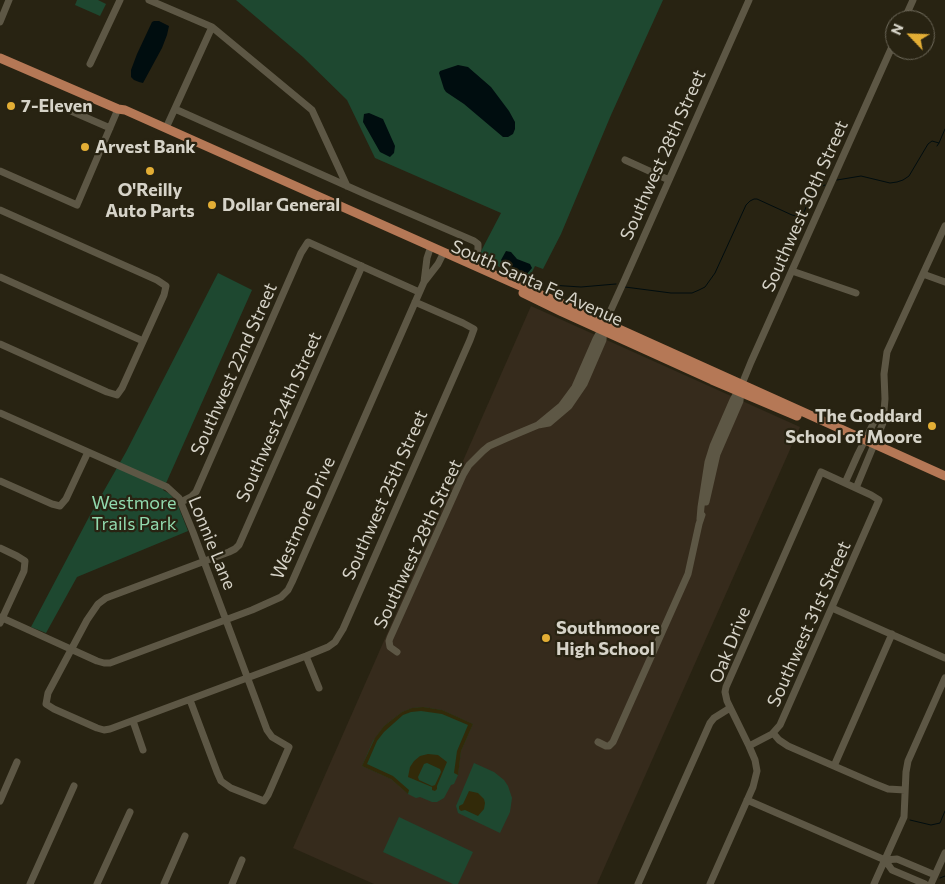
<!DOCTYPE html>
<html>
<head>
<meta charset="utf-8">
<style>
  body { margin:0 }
  #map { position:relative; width:945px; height:884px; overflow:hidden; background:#282312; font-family:Commissioner,sans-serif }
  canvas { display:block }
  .north { position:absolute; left:885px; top:10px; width:50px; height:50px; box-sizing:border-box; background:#282312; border:1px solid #6e695b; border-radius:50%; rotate:294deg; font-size:14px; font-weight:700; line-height:20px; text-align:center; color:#d6d3c8 }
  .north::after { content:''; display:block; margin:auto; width:18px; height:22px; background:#e3ae35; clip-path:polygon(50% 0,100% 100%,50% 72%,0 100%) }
</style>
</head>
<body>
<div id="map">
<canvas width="945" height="884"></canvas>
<div class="north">N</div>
</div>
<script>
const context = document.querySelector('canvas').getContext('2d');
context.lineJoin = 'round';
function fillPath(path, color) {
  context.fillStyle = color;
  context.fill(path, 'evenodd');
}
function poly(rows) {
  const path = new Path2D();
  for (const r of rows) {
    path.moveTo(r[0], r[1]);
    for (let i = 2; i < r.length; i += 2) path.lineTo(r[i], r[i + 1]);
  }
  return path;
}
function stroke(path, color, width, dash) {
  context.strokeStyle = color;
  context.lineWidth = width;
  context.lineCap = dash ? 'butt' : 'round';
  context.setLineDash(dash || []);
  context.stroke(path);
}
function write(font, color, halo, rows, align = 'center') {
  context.font = font + ' Commissioner,sans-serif';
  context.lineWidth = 4.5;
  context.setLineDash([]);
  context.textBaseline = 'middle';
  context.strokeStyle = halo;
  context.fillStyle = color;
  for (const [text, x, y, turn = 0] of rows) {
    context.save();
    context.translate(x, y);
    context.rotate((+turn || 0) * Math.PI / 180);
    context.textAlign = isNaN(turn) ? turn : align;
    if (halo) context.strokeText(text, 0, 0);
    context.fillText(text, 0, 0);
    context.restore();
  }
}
fillPath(poly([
  [531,306,800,427,597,884,374,884,293,848]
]), '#362b1c');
fillPath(poly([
  [77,0,98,0,106,4,100,16,75,5],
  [236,0,663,0,611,115,561,234,543,269,535,266,528,280,478,257,501,213,375,158,347,100,303,57],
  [218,273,252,290,163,490,170,494,177,503,188,531,77,577,46,633,31,627,89,517,126,452],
  [423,707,442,710,473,724,461,751,458,775,454,784,451,785,444,798,437,802,432,802,420,797,416,798,408,794,391,779,362,766,373,741,384,726,402,712,412,708],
  [474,763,494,772,504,780,508,786,512,798,510,812,500,833,458,813,456,806],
  [399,817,473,852,458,884,453,884,383,852]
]), '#1e4830');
fillPath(poly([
  [423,707,442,710,473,724,461,751,458,775,454,773,457,751,468,725,442,714,421,711,411,712,403,715,384,732,377,741,367,764,393,776,409,790,408,794,391,779,362,766,375,738,384,726,402,712,412,708],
  [428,754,438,755,447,762,437,786,437,789,435,791,432,790,432,787,408,777,410,767,414,761,420,756],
  [427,763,440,769,441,772,435,785,432,786,419,780,418,777,424,764],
  [469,791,478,793,484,799,485,803,484,809,478,816,465,810,461,811,459,809,459,806,463,804]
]), '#322a09');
fillPath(poly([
  [154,21,159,21,169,26,167,35,162,48,143,83,139,82,134,80,131,77,131,70,137,54,152,22],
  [458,65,468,67,491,87,509,111,515,122,515,129,513,134,508,137,503,137,464,104,446,92,444,89,439,73,440,71],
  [369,113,383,119,395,146,394,153,390,157,380,152,363,122,364,114],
  [506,251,511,252,517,259,530,264,532,268,527,274,504,264,501,260]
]), '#000d0f');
stroke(poly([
  [939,143,945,129],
  [837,180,861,176,890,183,897,182,903,180,909,176,928,144,932,141,939,143,937,146],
  [625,287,671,293,692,293,699,290,705,287,715,273,746,205,750,201,754,199,757,199,792,215,796,216,801,215,804,212,812,193,816,189,825,185],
  [545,289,550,285,581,287,616,284],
  [910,820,931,825,940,823,945,811],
  [940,878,945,876]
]), '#000d0f', 1);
stroke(poly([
  [149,0,212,27,312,110,347,186],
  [904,20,913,0],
  [0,22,9,0],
  [90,64,120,0],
  [175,109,365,194,474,241,478,244,478,249,473,265],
  [71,111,110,128],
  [166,128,212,27],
  [625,160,669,180],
  [0,171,77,205,118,109],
  [0,210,157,280,166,286,164,295,122,388,117,395,107,392,0,344],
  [362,266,239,545,235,549,229,552,106,598,98,604,87,620,48,693,46,704,54,709,97,728,104,730,110,729,306,656,328,647,335,642,343,629,470,340,474,329,463,323,415,302],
  [792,271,856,293],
  [923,274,945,282],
  [0,277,143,341],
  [424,282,427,258,431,246],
  [0,413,167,487,179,498,193,532,267,730,272,737,289,747,268,795,264,801,231,788,221,781,217,772,190,700],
  [538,425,561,406,575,387,596,339,605,323,625,279,749,0],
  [0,481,52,504,60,506,66,499,88,452],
  [845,483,858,454,876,418,884,410],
  [856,488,883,423,885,399,884,374,887,352,945,226],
  [181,502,191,497,196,492,301,253,308,242,419,292],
  [706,502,717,454,740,401,741,389],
  [700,519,701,507,708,462,713,446,733,400,742,384,751,362,895,40],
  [0,548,17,556,25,561,24,571,0,623],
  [832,608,945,658],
  [0,617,97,661,104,663,110,663,252,610,281,597,288,590,292,582,424,282,438,264,444,252],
  [397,652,390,647,389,641,390,638,463,475,469,465,483,451,489,446,507,438,538,425,549,423,569,406,584,384,603,340,604,328],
  [306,656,319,688],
  [133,721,143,750],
  [773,733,779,740,788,746,873,783,888,789,905,790],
  [598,742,606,746,609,746,613,742,688,574,699,524,702,515],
  [834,766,892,634],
  [747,800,885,860],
  [0,801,17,762],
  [30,884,74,786],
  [97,884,130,812],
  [164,884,185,836],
  [232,884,242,860],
  [638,884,710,723,714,718,730,708],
  [710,884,753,787,757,771,755,760,749,746,727,701,725,692,726,687,821,472,871,495,879,500,780,725,772,734,749,746],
  [874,884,904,817,906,772,908,761,945,678],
  [925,884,892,870,885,860,897,859,935,875],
  [931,884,945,853]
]), '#5d5745', 7);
stroke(poly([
  [0,58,118,109,125,110,513,283,577,310,945,476],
  [523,293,562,312,712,380,797,416]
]), '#b57856', 9);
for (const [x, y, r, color] of [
  [11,106,5,"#e3ae35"],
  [85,147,5,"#e3ae35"],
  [150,171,5,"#e3ae35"],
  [212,205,5,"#e3ae35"],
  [932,426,5,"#e3ae35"],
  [546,638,5,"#e3ae35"]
]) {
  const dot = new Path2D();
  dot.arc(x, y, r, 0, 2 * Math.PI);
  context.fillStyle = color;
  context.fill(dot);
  stroke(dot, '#282312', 2);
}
write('bold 18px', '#d6d3c8', '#282312', [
  ["7-Eleven",21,106],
  ["Arvest Bank",95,147],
  ["O'Reilly",150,190,"center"],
  ["Auto Parts",150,211,"center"],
  ["Dollar General",222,205],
  ["The Goddard",922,416,"right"],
  ["School of Moore",922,437,"right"],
  ["Southmoore",556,628],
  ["High School",556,649]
], 'left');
write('18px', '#d6d3c8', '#282312', [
  ["Southwest 28th Street",663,155,-66],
  ["Southwest 30th Street",805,206,-66],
  ["South Santa Fe Avenue",537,283,24],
  ["Southwest 22nd Street",234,369,-66],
  ["Southwest 24th Street",279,417,-66],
  ["Southwest 25th Street",385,495,-66],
  ["Westmore Drive",303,518,-66],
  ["Lonnie Lane",212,543,68],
  ["Southwest 28th Street",418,544,-65],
  ["Southwest 31st Street",809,624,-66],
  ["Oak Drive",730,645,-68]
]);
write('18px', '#91d9ad', '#282312', [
  ["Westmore",134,503],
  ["Trails Park",134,524]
]);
</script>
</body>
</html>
